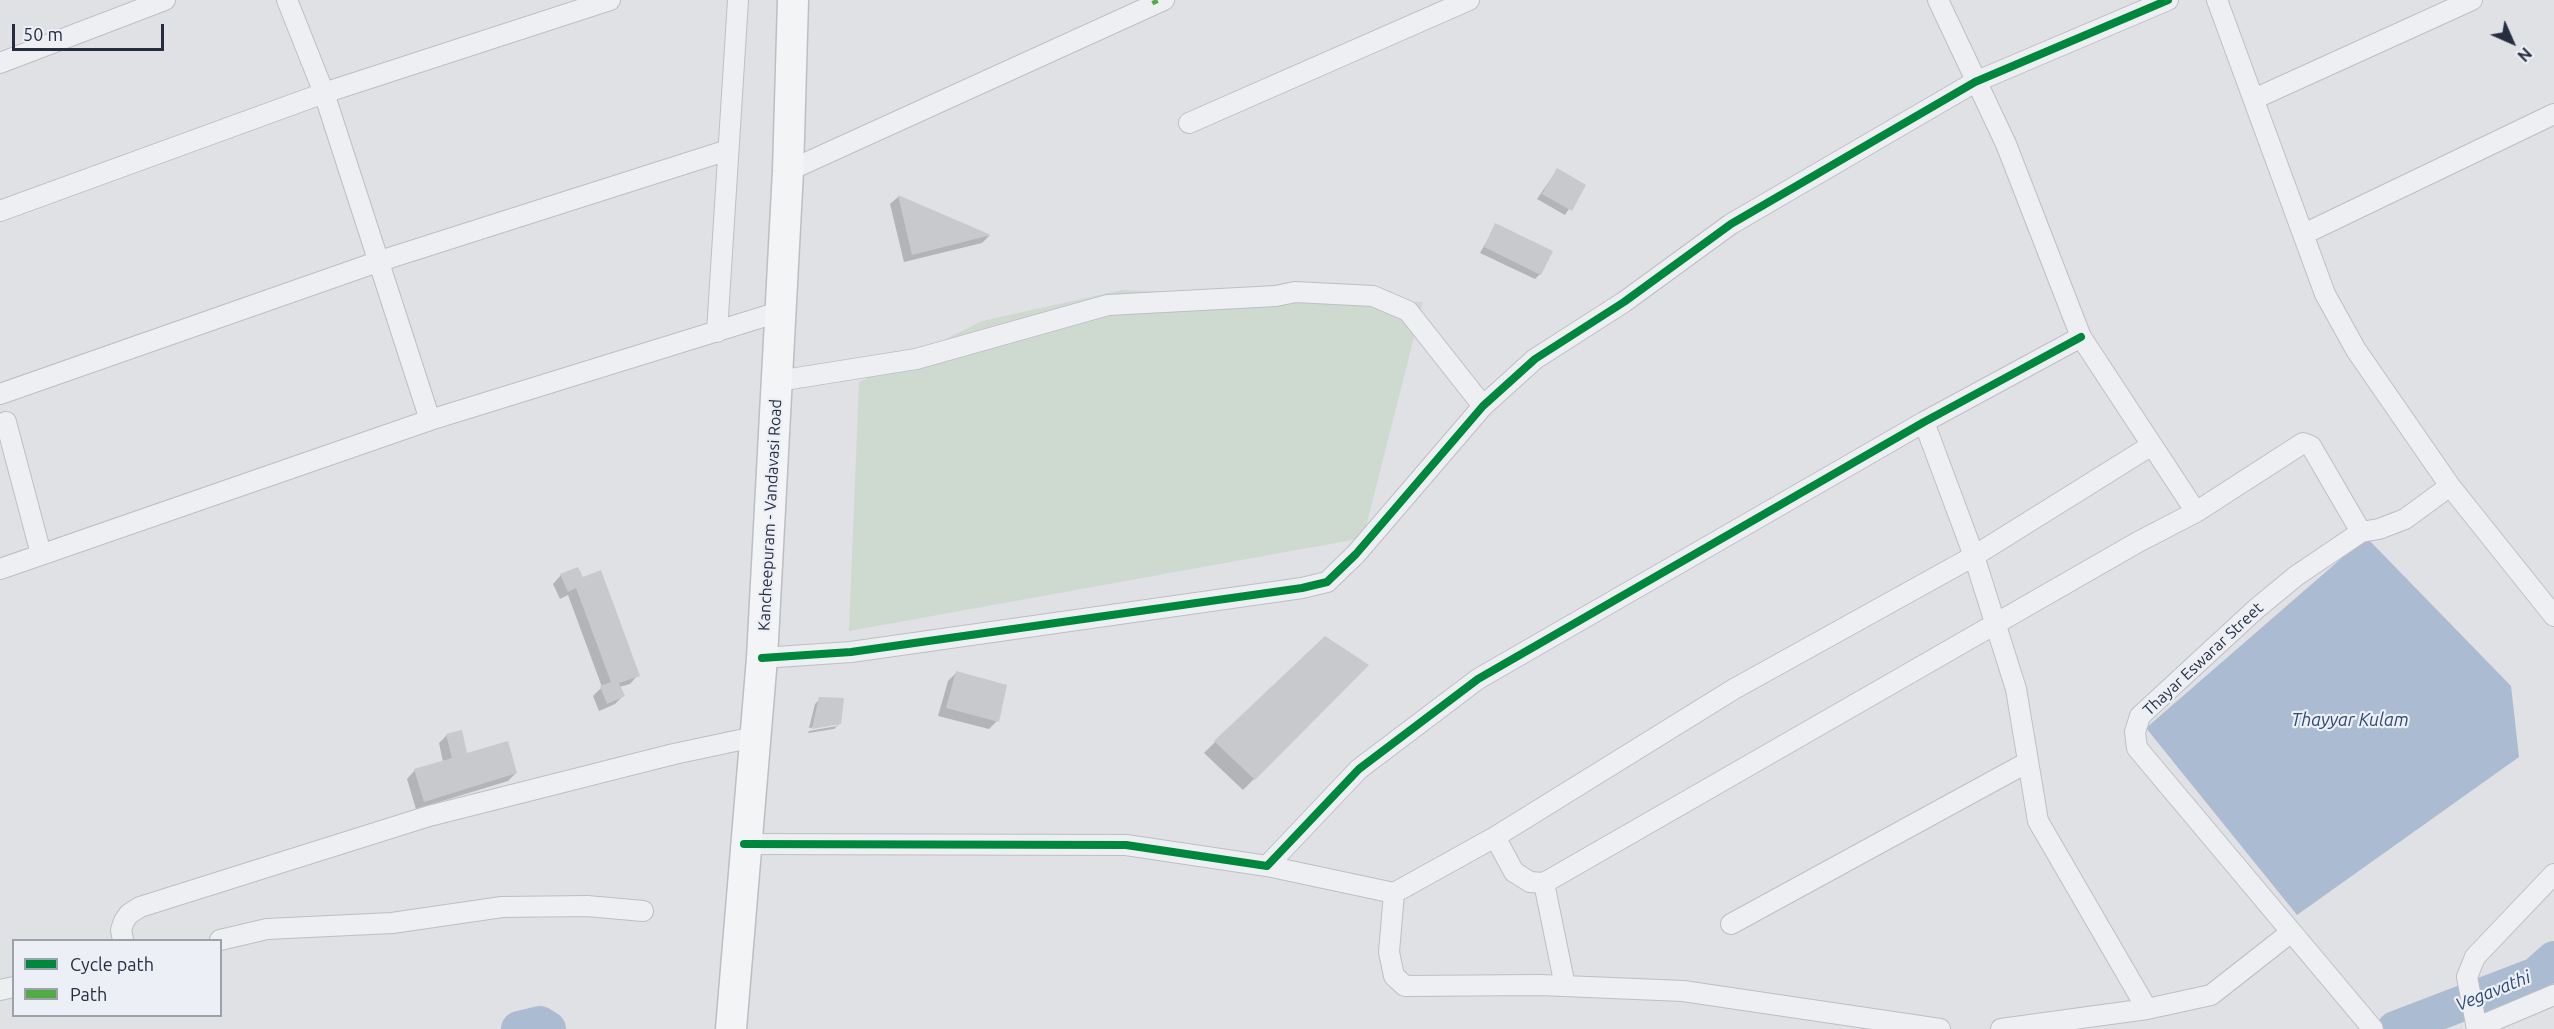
<!DOCTYPE html>
<html>
<head>
<meta charset="utf-8">
<style>
  body { margin:0 }
  #map { position:relative; width:2554px; height:1029px; overflow:hidden; background:#dfe1e5; font-family:Ubuntu,sans-serif }
  canvas { display:block }
  .legend { position:absolute; left:12px; top:939px; width:210px; height:78px; box-sizing:border-box; background:#eceff5; border:2px solid #9ca1ac; margin:0; padding:8px 10px; list-style:none; font-size:18px; color:#252d3f }
  .legend li { display:flex; align-items:center; gap:12px; height:30px }
  .legend b { width:30px; border:2px solid #9ca1ac }
  .north { position:absolute; left:2482px; top:12px; width:60px; height:60px; -webkit-text-stroke:4px #eceff5; paint-order:stroke; rotate:135deg; font-size:16px; font-weight:700; line-height:24px; text-align:center; color:#252d3f }
  .north::after { content:''; display:block; margin:auto; width:21px; height:27px; background:#252d3f; clip-path:polygon(50% 0,100% 100%,50% 72%,0 100%) }
  .scale { position:absolute; left:12px; top:24px; width:152px; height:27px; box-sizing:border-box; border:3px solid #252d3f; border-top:0; padding-left:8px; font-size:18px; line-height:21px; white-space:nowrap; color:#252d3f; -webkit-text-stroke:4px #eceff5; paint-order:stroke }
</style>
</head>
<body>
<div id="map">
<canvas width="2554" height="1029"></canvas>
<ul class="legend">
<li><b style="height:8px;background:#00873e"></b>Cycle path</li>
<li><b style="height:8px;background:#53ab46"></b>Path</li>
</ul>
<div class="north">N</div>
<div class="scale">50 m</div>
</div>
<script>
const context = document.querySelector('canvas').getContext('2d');
context.lineJoin = 'round';
function fillPath(path, color) {
  context.fillStyle = color;
  context.fill(path, 'evenodd');
}
function poly(rows) {
  const path = new Path2D();
  for (const r of rows) {
    path.moveTo(r[0], r[1]);
    for (let i = 2; i < r.length; i += 2) path.lineTo(r[i], r[i + 1]);
  }
  return path;
}
function stroke(path, color, width, dash) {
  context.strokeStyle = color;
  context.lineWidth = width;
  context.lineCap = dash ? 'butt' : 'round';
  context.setLineDash(dash || []);
  context.stroke(path);
}
function write(font, color, halo, rows, align = 'center') {
  context.font = font + ' Ubuntu,sans-serif';
  context.lineWidth = 4.5;
  context.setLineDash([]);
  context.textBaseline = 'middle';
  context.strokeStyle = halo;
  context.fillStyle = color;
  for (const [text, x, y, turn = 0] of rows) {
    context.save();
    context.translate(x, y);
    context.rotate((+turn || 0) * Math.PI / 180);
    context.textAlign = isNaN(turn) ? turn : align;
    if (halo) context.strokeText(text, 0, 0);
    context.fillText(text, 0, 0);
    context.restore();
  }
}
fillPath(poly([
  [1122,290,1423,302,1363,538,849,631,859,382,982,321]
]), '#ced9cf');
fillPath(poly([
  [2366,537,2511,686,2519,757,2297,915,2146,728]
]), '#abbcd2');
fillPath(poly([
  [1557,170,1584,186,1565,215,1537,199],
  [898,197,989,236,982,243,904,262,890,204],
  [1496,225,1540,274,1535,279,1480,253],
  [578,569,638,675,630,684,619,687,623,696,615,704,599,711,593,696,602,687,568,595,560,599,553,584,561,575],
  [1367,666,1243,790,1204,753,1215,742],
  [957,672,997,721,989,729,938,716,948,681],
  [820,699,840,723,837,726,837,723,809,728,815,704],
  [837,726,834,729,808,733,809,731],
  [447,735,466,755,516,773,508,781,416,809,407,779,415,770,443,762,439,743]
]), '#0003');
stroke(poly([
  [519,1029,540,1024,548,1029],
  [2395,1029,2536,975,2554,959]
]), '#abbcd2', 36);
fillPath(poly([
  [1557,168,1586,185,1572,211,1542,194],
  [898,195,991,235,912,255],
  [1495,223,1553,251,1541,275,1484,247],
  [578,567,583,577,601,570,640,676,619,683,625,696,607,704,600,686,611,682,576,588,568,592,560,574],
  [1325,636,1369,665,1255,780,1214,741],
  [956,671,1007,685,999,722,946,708],
  [819,697,844,698,841,724,812,729],
  [462,730,467,753,508,741,517,773,424,802,414,769,452,758,446,734]
]), '#c7c9cd');
const street = poly([
  [287,0,324,93,430,420],
  [1938,0,2006,144,2081,337,2196,512,2303,443,2311,446,2361,532],
  [2217,0,2325,294,2356,350,2450,486,2554,616],
  [0,63,165,0],
  [2254,99,2472,0],
  [1189,123,1469,0],
  [788,171,1164,0],
  [0,211,324,93,610,0],
  [2304,234,2554,114],
  [717,332,738,0],
  [778,381,916,359,1108,305,1276,296,1295,292,1373,296,1408,311,1483,406],
  [0,394,380,261,728,150],
  [6,422,41,554],
  [1924,422,1974,556,2016,689,2038,821,2147,1009,2211,995,2290,933],
  [0,569,430,420,782,311],
  [762,658,851,652,1302,588,1327,582,1356,554,1483,406,1535,359,1624,302,1731,224,1975,82,2168,0],
  [1495,837,1514,872,1530,882,1544,883,2138,542,2196,512],
  [744,844,1126,845,1267,866,1359,769,1478,679,1924,422,2081,337],
  [1267,866,1394,893,1495,837,1734,689,1974,556,2152,445],
  [1544,883,1565,986],
  [1394,893,1389,952,1394,976,1405,986,1540,985,1683,991,1940,1029],
  [1731,924,2028,762],
  [123,940,121,930,124,921,129,914,140,907,429,816,674,754,754,737],
  [220,940,267,929,392,923,502,907,587,906,643,911],
  [0,990,14,987],
  [2478,1027,2554,995],
  [2001,1029,2147,1009],
  [2373,1029,2137,748,2135,732,2140,716,2256,609,2296,576,2361,532,2379,529,2405,519,2450,486],
  [2477,1029,2467,977,2475,957,2554,874]
]);
const primary = poly([
  [731,1029,762,658,788,171,793,0]
]);
stroke(street, '#bdbfc3', 22);
stroke(primary, '#bbbec3', 33);
stroke(street, '#eeeff2', 20);
stroke(primary, '#f3f4f5', 30);
stroke(poly([
  [1154,0,1156,4]
]), '#53ab46', 6, [12, 6]);
stroke(poly([
  [762,658,851,652,1302,588,1327,582,1356,554,1483,406,1535,359,1624,302,1731,224,1975,82,2168,0],
  [744,844,1126,845,1267,866,1359,769,1478,679,1924,422,2081,337]
]), '#00873e', 8);
write('16px', '#252d3f', '#eceff5', [
  ["Kancheepuram - Vandavasi Road",770,515,-87],
  ["Thayar Eswarar Street",2203,659,-43]
]);
write('italic 18px', '#2d4975', '#eceff5', [
  ["Thayyar Kulam",2350,720],
  ["Vegavathi",2493,991,-22]
]);
</script>
</body>
</html>
